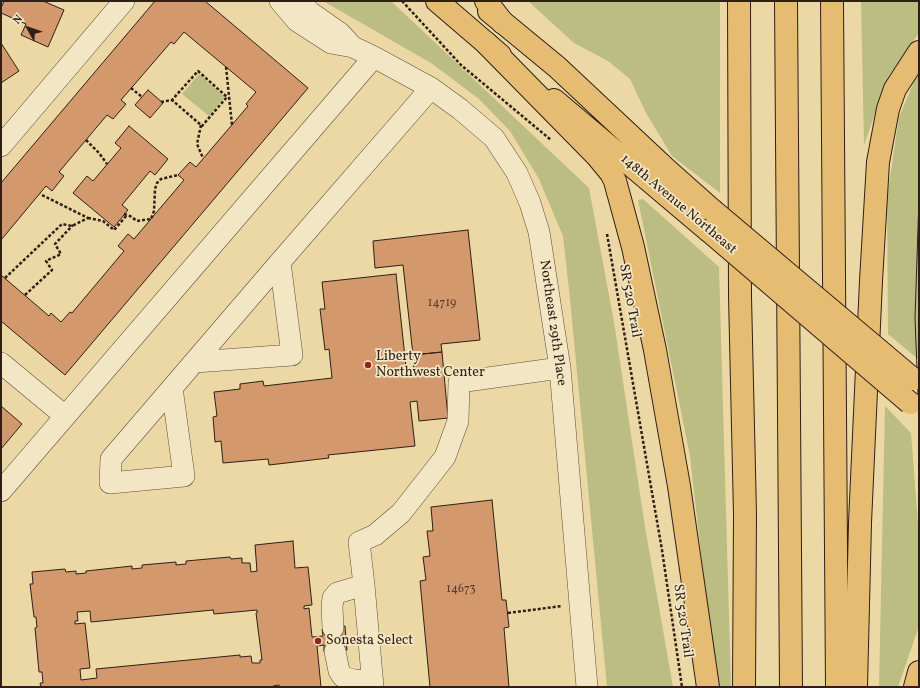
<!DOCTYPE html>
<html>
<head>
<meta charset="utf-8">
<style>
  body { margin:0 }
  #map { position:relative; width:920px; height:688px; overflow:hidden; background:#ebd8a5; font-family:Vollkorn,serif }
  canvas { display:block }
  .frame { position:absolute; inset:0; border:2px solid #2f1f16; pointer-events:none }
  .north { position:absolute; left:8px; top:8px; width:40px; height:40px; -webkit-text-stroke:3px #f2e6c4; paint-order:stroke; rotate:310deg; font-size:11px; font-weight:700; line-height:16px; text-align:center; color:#2f1f16 }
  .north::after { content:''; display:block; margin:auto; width:14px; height:18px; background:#2f1f16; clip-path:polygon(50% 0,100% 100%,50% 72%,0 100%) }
</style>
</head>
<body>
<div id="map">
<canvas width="920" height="688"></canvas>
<div class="frame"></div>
<div class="north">N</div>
</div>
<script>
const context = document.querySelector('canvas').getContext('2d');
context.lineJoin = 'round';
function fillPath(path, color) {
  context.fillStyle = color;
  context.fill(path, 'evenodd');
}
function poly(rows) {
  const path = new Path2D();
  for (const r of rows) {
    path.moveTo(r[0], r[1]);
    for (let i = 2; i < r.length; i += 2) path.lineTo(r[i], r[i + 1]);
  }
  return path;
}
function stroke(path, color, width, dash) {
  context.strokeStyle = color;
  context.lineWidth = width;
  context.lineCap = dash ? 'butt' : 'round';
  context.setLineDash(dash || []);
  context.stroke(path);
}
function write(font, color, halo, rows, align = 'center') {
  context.font = font + ' Vollkorn,serif';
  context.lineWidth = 3.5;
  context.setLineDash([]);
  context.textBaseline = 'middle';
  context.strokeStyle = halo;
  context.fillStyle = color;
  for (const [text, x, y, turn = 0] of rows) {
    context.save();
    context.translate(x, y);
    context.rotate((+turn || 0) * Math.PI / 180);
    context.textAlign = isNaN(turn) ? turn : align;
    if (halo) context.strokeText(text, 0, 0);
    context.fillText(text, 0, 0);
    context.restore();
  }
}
fillPath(poly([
  [323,1,391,1,589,188,614,322,645,527,673,687,607,687,570,299,563,236,539,179,510,131,479,99,431,63],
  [528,1,720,1,720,193,672,156,646,113,630,79,608,61,574,43],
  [861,1,919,1,919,33,888,77,864,145],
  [199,74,225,97,209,116,182,94],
  [919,74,919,360,888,334,887,198,899,117,915,79],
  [643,199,719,267,731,687,716,687,690,456,638,200],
  [885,406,911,433,919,536,919,626,898,687,879,687]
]), '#bcbd83');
const building = poly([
  [4,1,43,1,64,10,48,47,21,35,26,24,1,13,1,8,4,1],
  [155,1,205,1,308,88,65,375,1,321,1,275,49,316,51,313,61,322,70,312,72,313,124,251,118,246,128,234,134,239,184,180,178,175,190,162,196,167,248,106,246,104,256,92,184,32,174,44,171,42,121,100,126,104,113,119,107,115,59,172,64,176,52,191,46,186,1,240,1,183,155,1],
  [1,43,19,71,1,83,1,43],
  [148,90,163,103,150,118,135,105,148,90],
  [129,126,168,159,155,175,150,171,122,205,128,210,114,227,73,193,87,176,93,181,121,148,115,143,129,126],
  [468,230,480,340,441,344,442,352,413,355,403,265,375,268,373,241,468,230],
  [396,274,407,376,414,375,413,355,442,352,448,418,419,421,417,401,410,402,415,446,328,455,329,458,269,465,268,459,223,463,221,441,215,442,213,417,217,416,214,392,240,389,240,384,263,381,264,386,332,378,329,349,325,350,320,309,325,309,322,282,396,274],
  [1,406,22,424,1,449,1,406],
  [492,500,502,600,506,600,509,627,504,628,509,687,430,687,420,581,426,580,423,557,430,556,427,531,433,531,431,507,492,500],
  [293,541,295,568,308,567,312,605,304,606,304,609,309,608,312,637,323,636,322,629,345,626,347,650,324,652,324,645,317,646,321,687,280,687,279,685,273,686,273,687,41,687,40,683,43,683,42,672,39,672,35,628,37,627,36,617,34,617,30,584,33,584,32,572,65,569,66,572,76,571,76,574,86,573,86,571,132,566,132,569,142,568,142,565,176,562,176,565,186,564,186,561,230,557,231,559,242,558,242,563,250,563,251,572,257,571,255,545,293,541],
  [213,610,214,614,257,610,257,613,256,613,262,660,260,660,260,663,252,663,251,656,240,657,240,655,96,669,97,678,81,680,80,669,90,668,85,623,75,624,75,621,78,621,77,612,90,611,91,622,213,610]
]);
fillPath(building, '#d3986c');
stroke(building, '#2f1f16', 1);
const minor = poly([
  [280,1,297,21,331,43,353,47,374,57,431,88,460,109,494,138,517,173,530,203,539,232,560,368,587,687],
  [299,1,310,12,340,33,350,44],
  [1,146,124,1],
  [195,362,292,355,280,262],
  [1,363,65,416],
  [172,388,184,476,110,483,111,459,280,262,431,88],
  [1,491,374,57],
  [333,628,332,607,333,598,337,593,364,585],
  [335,651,339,671,343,677,354,680,373,681],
  [373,687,364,585,359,542,375,535,401,513,445,457,458,421,459,382,560,368]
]);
const major = poly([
  [437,1,500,55],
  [489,11,557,67,667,170,712,210],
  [554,100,709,231]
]);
const highway = poly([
  [486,1,503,23],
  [739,1,740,296,745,514,744,687],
  [786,1,791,687],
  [832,1,837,687],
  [486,43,597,156,611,173,615,181,633,247,655,350,679,486,708,687],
  [856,687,860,523,871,281,878,162,888,109,895,89,919,52],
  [915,687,919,672]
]);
stroke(minor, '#5e4d3a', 22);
stroke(major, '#2f1f16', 24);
stroke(highway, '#2f1f16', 24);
stroke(poly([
  [402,1,461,65,551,140],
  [226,67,232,125],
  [131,88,142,97],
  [161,102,172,100,198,71,227,97,202,126,172,100],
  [201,125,197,144,203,158],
  [86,140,99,153,107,164],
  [124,214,130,216,137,221,151,219,154,211,155,189,157,183,161,179,178,175],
  [88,218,103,221,114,230,127,215],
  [607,234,662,550,682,687],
  [5,278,62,224,72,226,88,218,40,194],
  [25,295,52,270,46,261,61,254,55,244,73,225],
  [508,613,562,606]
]), '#2f1f16', 2.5, [3, 2]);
stroke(minor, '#f2e6c4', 21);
stroke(major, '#e6bc72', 22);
stroke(highway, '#e6bc72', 22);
stroke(poly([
  [919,199,915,318,919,420]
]), '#2f1f16', 1);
const majorBridge = poly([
  [712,210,913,379],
  [709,231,910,403]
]);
stroke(majorBridge, '#2f1f16', 24, []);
stroke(majorBridge, '#e6bc72', 22);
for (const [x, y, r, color] of [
  [368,365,4,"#8f2418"],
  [318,641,4,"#8f2418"]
]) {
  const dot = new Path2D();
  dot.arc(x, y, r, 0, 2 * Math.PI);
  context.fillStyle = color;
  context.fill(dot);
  stroke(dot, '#f2e6c4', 1.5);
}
write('12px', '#583d2c', null, [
  ["14719",442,304],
  ["14673",461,590]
]);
write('14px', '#2f1f16', '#f2e6c4', [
  ["148th Avenue Northeast",678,205,40],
  ["SR 520 Trail",629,301,80],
  ["Northeast 29th Place",552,323,82],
  ["SR 520 Trail",682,621,82]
]);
write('14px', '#2f1f16', '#f2e6c4', [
  ["Liberty",376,357],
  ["Northwest Center",376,373],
  ["Sonesta Select",326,641]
], 'left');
</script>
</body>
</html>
